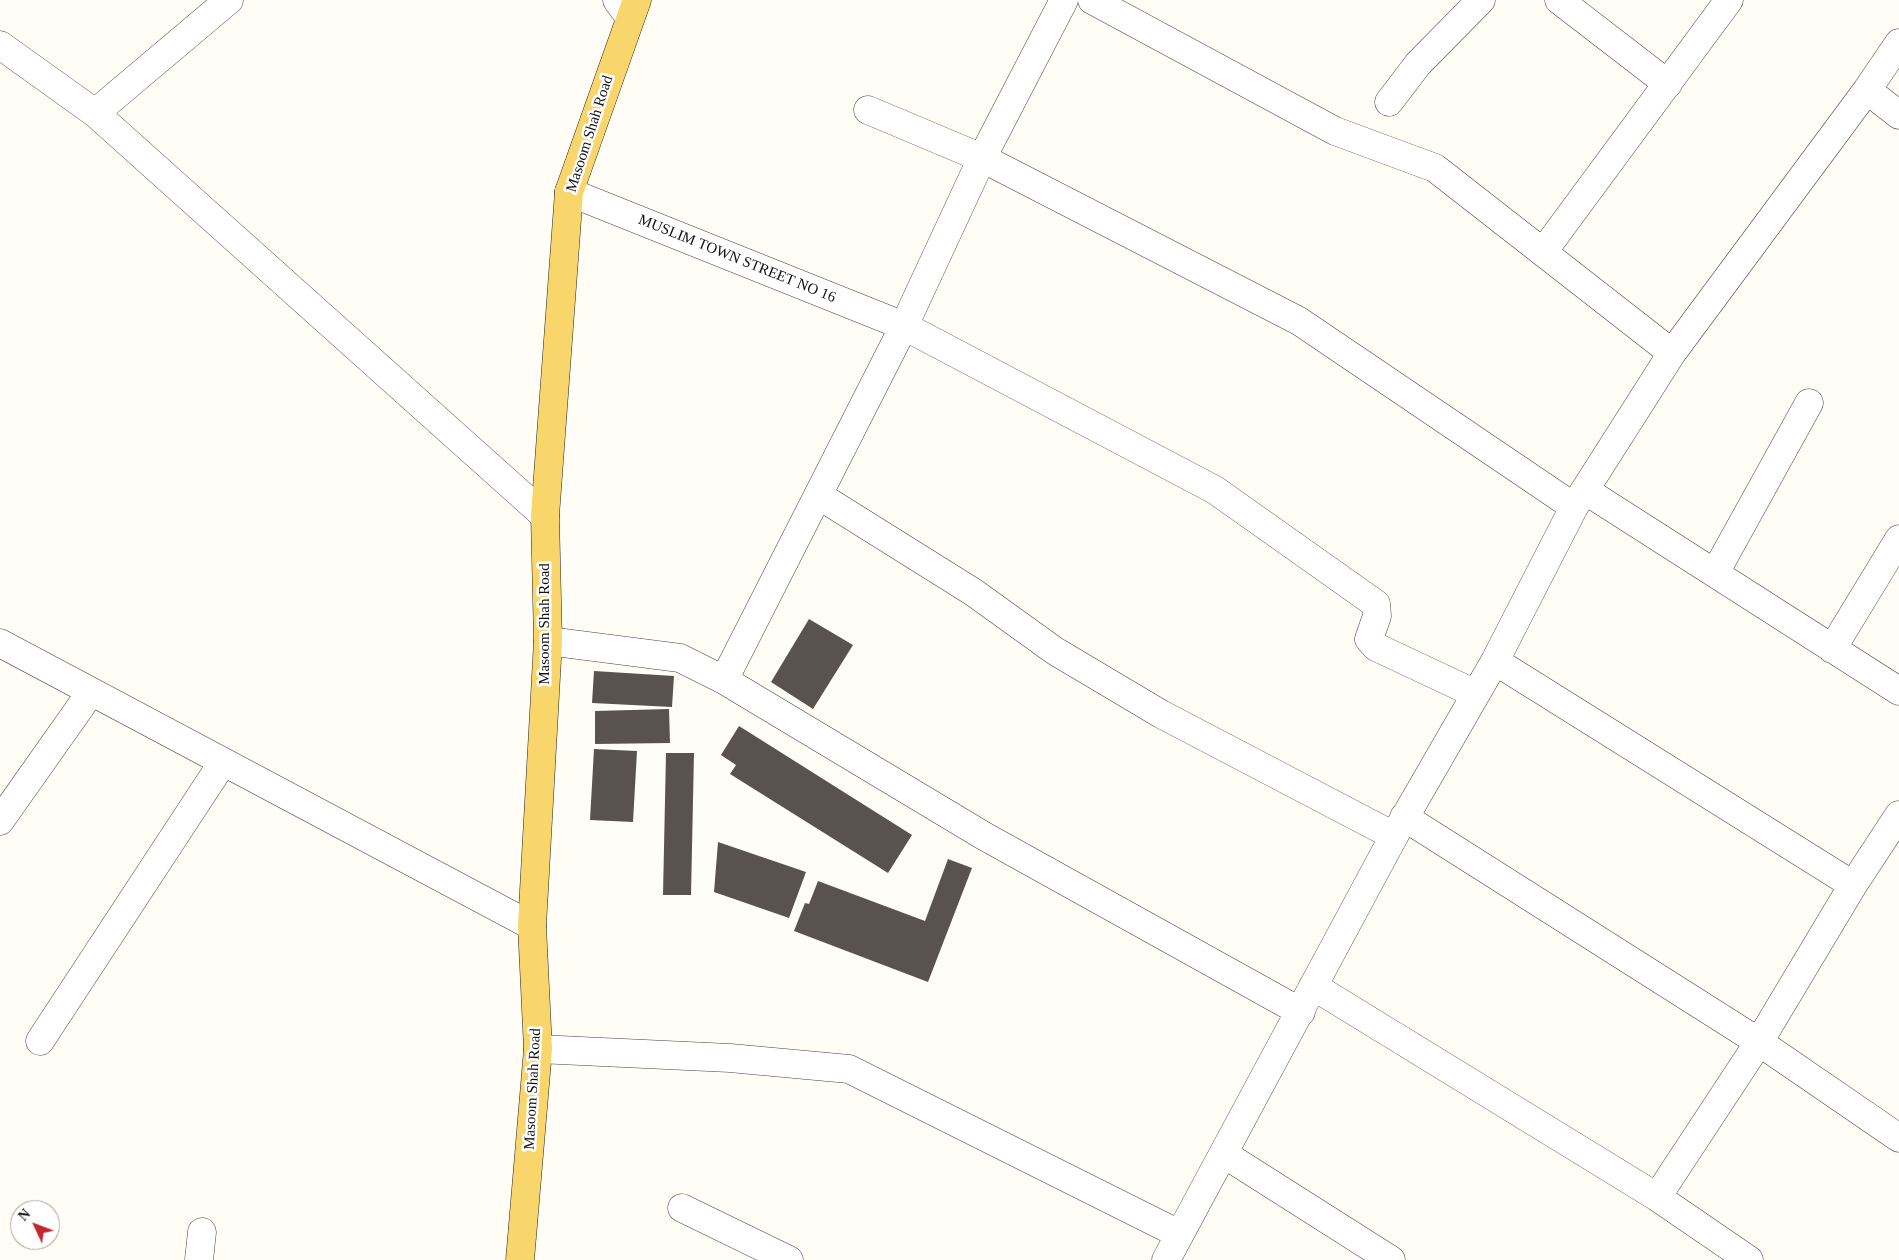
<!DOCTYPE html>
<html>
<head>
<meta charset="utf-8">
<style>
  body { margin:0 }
  #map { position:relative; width:1899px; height:1260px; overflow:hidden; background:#fffdf5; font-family:"Times New Roman",serif }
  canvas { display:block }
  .north { position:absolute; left:10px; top:1200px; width:50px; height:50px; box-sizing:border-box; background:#fff; border:1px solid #a0a0a0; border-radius:50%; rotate:313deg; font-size:14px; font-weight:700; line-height:20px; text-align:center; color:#111 }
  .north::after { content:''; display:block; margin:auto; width:18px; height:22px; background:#c4262e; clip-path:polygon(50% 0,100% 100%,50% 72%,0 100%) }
</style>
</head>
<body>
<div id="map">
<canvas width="1899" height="1260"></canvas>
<div class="north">N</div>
</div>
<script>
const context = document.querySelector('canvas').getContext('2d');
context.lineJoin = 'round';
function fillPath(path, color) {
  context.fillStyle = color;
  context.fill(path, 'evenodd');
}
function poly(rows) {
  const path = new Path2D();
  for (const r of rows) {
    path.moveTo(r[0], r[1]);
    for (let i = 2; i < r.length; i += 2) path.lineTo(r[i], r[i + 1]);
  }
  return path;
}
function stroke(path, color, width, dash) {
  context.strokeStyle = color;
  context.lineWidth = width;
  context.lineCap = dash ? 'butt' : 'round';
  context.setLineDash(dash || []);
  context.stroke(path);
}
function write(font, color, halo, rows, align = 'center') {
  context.font = font + ' "Times New Roman",serif';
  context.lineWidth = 5;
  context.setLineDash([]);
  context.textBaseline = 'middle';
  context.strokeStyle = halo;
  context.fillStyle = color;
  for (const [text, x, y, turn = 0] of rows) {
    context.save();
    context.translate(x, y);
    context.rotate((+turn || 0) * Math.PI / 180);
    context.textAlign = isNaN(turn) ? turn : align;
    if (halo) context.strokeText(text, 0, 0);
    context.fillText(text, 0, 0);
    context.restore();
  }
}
fillPath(poly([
  [809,619,853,645,813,709,771,682],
  [594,671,674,676,672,707,592,703],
  [669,709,670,743,595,744,595,711],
  [739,726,912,835,888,873,730,774,736,765,721,755],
  [594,749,637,751,633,822,590,820],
  [666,753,694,753,691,895,663,895],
  [718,842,806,872,789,918,714,892],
  [948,859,972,868,928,982,794,931,805,903,809,904,818,881,925,921]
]), '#5a524d');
const minor = poly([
  [617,0,630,18],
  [1092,0,1335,131,1435,168,1672,353],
  [1559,0,1668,84],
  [0,45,95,113,545,516],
  [1867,90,1899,115],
  [1389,102,1418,64,1481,0],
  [868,110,982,158,1299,321,1574,507],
  [95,113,229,0],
  [569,192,904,326,1215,490,1376,604,1377,616,1369,639,1376,647,1476,694],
  [1543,252,1729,0],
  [1586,491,1899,691],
  [818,495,973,592,1055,651,1161,714,1394,836],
  [1715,573,1809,403],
  [548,641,680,658,724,680,984,836,1301,1012],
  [0,643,532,926],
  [1832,649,1899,539],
  [1495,661,1853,885],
  [724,680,904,326,982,158,1064,0],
  [1404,817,1759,1042,1899,1138],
  [0,821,91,692],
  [1313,986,1657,1197,1749,1260],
  [40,1041,223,762],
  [538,1049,730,1058,849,1069,1179,1234],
  [1224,1154,1391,1260],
  [1657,1197,1759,1042,1853,885,1899,815],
  [682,1208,789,1260],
  [199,1260,202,1232],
  [1166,1260,1394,836,1495,661,1574,507,1672,353,1867,90,1899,43]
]);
const primary = poly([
  [520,1260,538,1049,532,926,548,641,545,516,569,192,637,0]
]);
stroke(minor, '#444', 29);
stroke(primary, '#222', 29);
stroke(minor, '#fff', 28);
stroke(primary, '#f9d66b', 28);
write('15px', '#111', '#fff', [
  ["Masoom Shah Road",590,134,-72],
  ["MUSLIM TOWN STREET NO 16",737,259,22],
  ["Masoom Shah Road",545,624,-90],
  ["Masoom Shah Road",533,1089,-87]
]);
</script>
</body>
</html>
